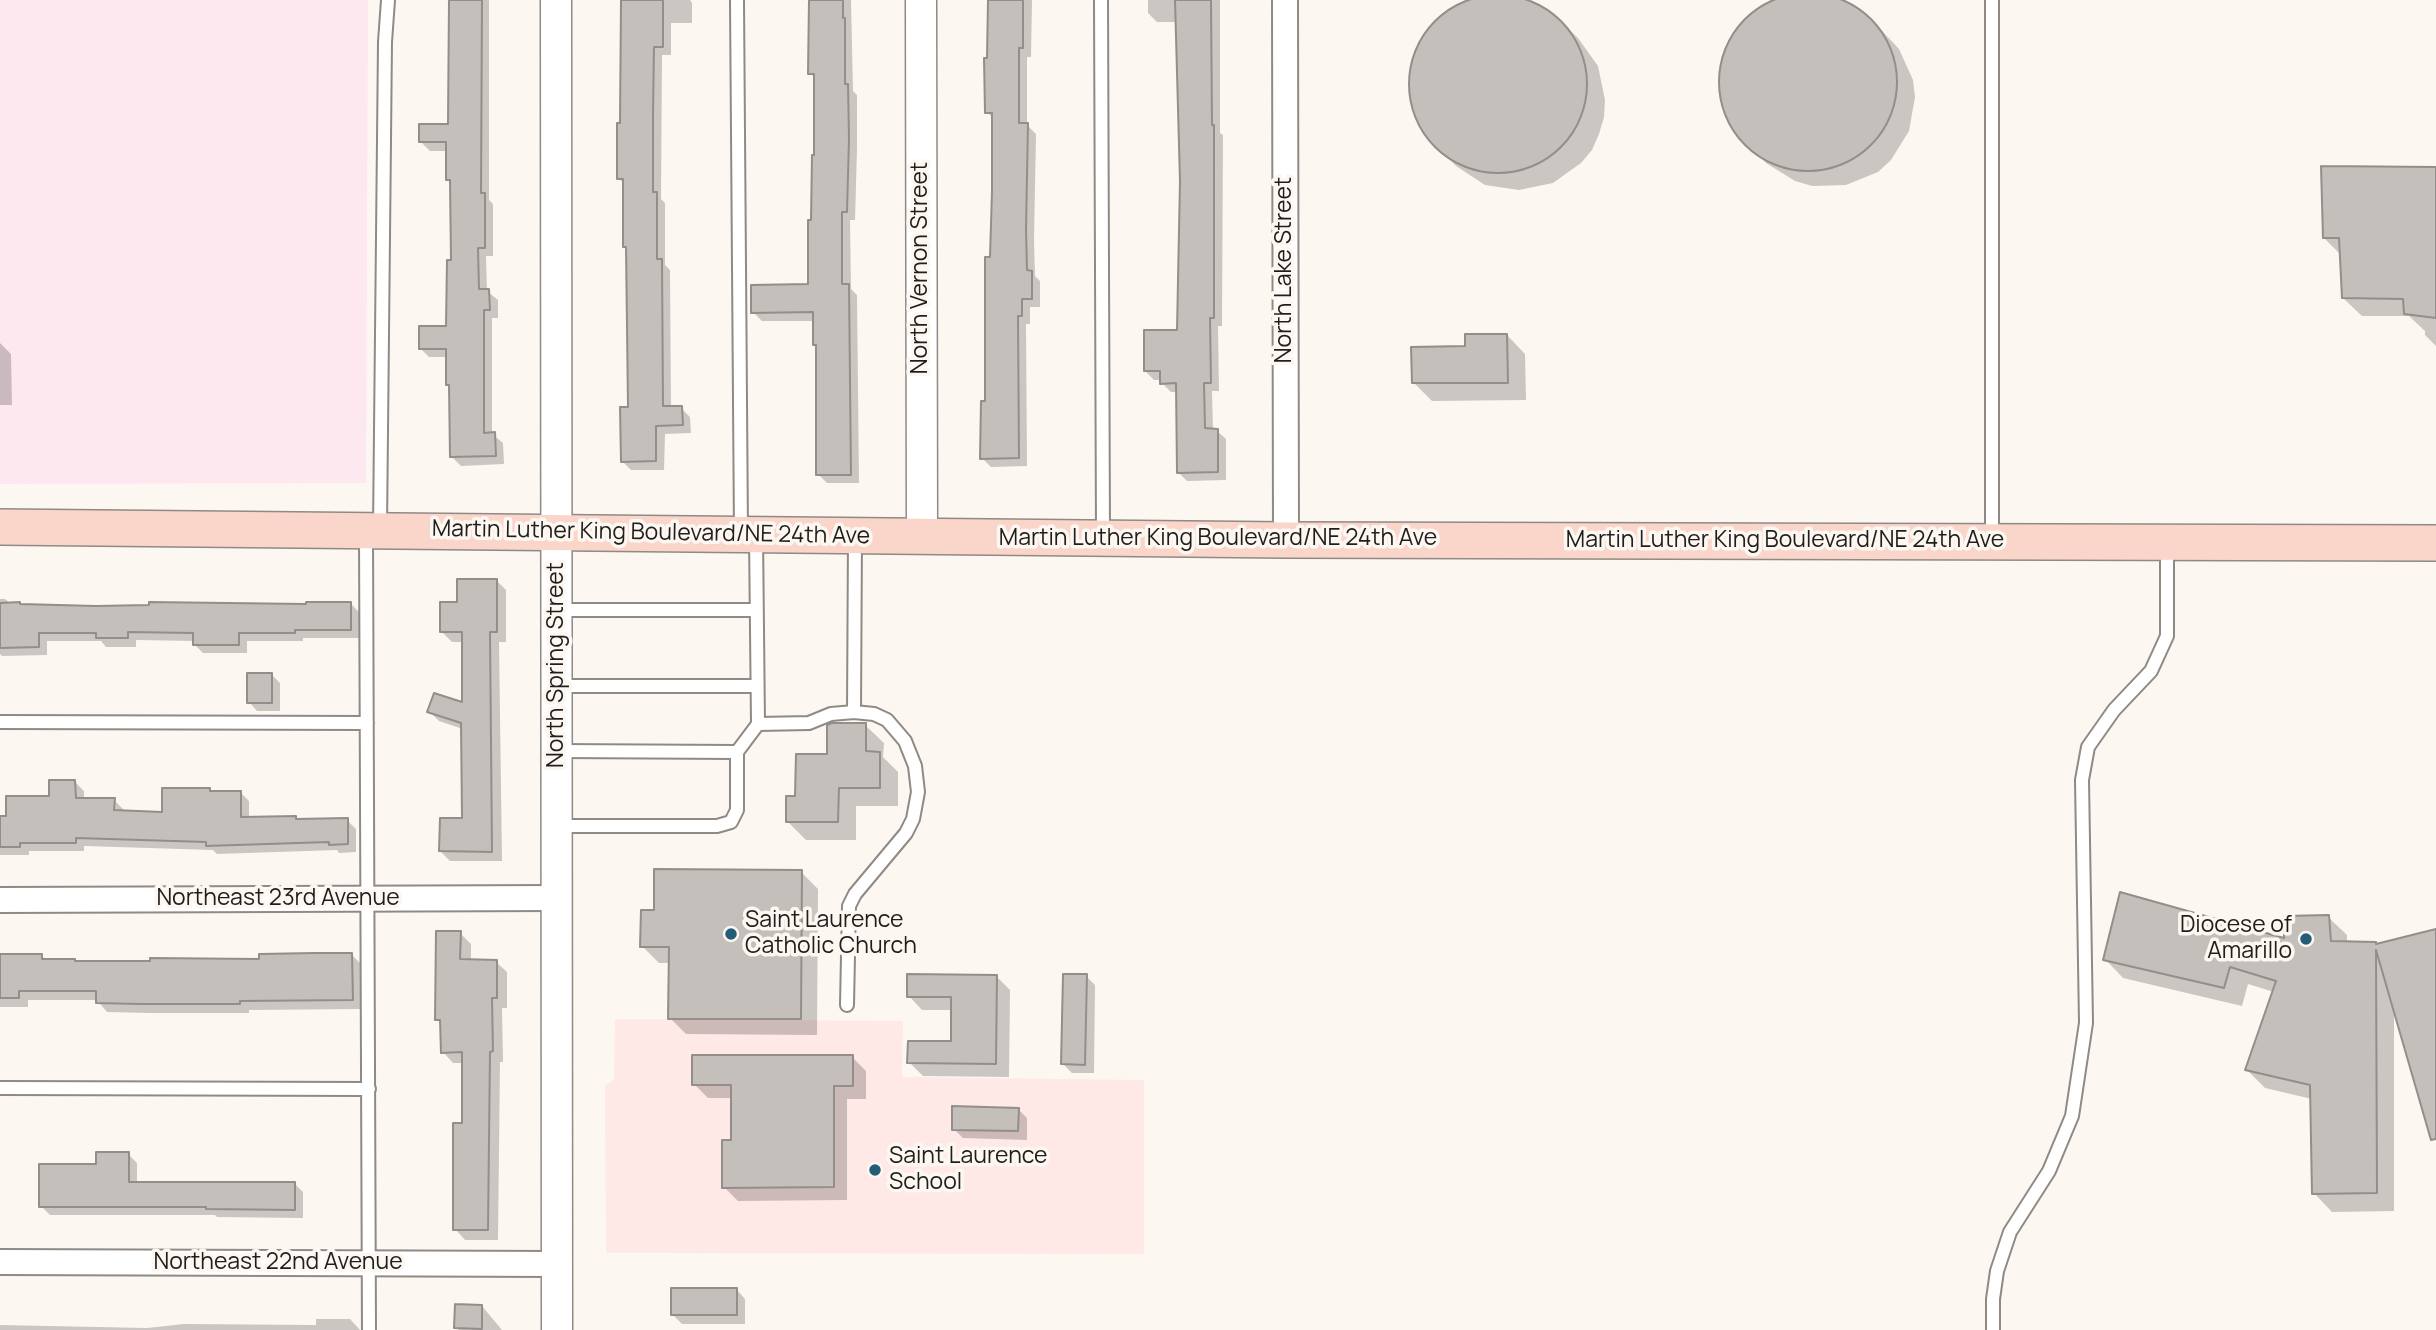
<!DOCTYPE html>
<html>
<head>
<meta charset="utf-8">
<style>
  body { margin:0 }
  canvas { display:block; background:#fdf7f2 }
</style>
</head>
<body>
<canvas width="2436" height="1330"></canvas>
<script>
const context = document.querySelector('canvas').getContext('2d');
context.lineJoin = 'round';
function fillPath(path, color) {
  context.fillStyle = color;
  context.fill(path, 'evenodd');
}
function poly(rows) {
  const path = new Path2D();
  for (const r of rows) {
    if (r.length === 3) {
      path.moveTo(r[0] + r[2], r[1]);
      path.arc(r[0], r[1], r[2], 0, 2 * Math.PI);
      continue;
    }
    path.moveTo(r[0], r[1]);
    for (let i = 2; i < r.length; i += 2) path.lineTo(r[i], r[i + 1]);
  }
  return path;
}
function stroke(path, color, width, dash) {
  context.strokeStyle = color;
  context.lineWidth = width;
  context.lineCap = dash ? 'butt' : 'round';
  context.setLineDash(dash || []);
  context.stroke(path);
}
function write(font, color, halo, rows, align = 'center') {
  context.font = font + ' Manrope,sans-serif';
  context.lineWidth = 7;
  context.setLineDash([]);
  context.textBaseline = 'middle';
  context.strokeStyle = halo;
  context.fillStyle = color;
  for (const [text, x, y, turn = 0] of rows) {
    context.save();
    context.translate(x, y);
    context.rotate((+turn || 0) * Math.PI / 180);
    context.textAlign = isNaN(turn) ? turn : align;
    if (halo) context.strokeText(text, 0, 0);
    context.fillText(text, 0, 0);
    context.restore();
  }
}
fillPath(poly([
  [0,0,368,0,366,483,0,484]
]), '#fde8ef');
fillPath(poly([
  [615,1019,903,1021,902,1077,1144,1080,1144,1254,606,1253,605,1086,614,1079]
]), '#fee9e7');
fillPath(poly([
  [449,0,489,0,489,200,493,204,493,256,486,256,487,291,498,300,498,318,492,318,492,434,503,443,504,464,461,466,452,457,451,387,448,357,429,357,420,348,447,328,453,262,452,184,448,179,448,151,430,151,421,142,449,126],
  [622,0,690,0,692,3,692,23,671,23,671,55,662,55,661,199,665,203,665,265,670,270,671,408,681,408,690,417,691,433,665,434,664,470,631,470,622,461,630,408,628,250,625,247,625,184,618,178,622,124],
  [809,0,851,0,853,91,857,95,857,149,855,220,850,220,851,289,857,295,859,483,827,483,818,474,818,347,815,344,815,321,762,321,753,312,810,286,816,157,816,79,810,73],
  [989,0,1032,0,1031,57,1027,57,1027,125,1036,134,1034,240,1035,276,1040,281,1040,307,1030,307,1030,324,1026,324,1027,466,991,467,982,458,992,259,994,119,987,112],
  [1148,0,1220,0,1220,133,1223,135,1222,326,1218,326,1219,391,1212,391,1213,430,1217,431,1226,439,1226,480,1187,481,1178,472,1178,392,1171,392,1162,383,1162,380,1154,380,1145,371,1179,332,1182,181,1177,22,1157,22,1148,13],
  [1474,0,1529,1,1558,19,1578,38,1598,66,1605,100,1604,117,1599,134,1592,150,1581,163,1553,183,1519,190,1485,185,1456,166,1437,147,1417,119,1411,103,1409,85,1415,52,1423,36,1446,11,1461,3],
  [1771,0,1842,0,1868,16,1899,49,1913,80,1915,97,1909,131,1891,160,1878,172,1846,185,1812,186,1795,181,1766,163,1735,131,1721,100,1719,83,1725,49,1743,20],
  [2436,169,2436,346,2425,335,2425,331,2409,316,2362,316,2343,298,2341,255,2324,238],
  [1507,335,1525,354,1526,400,1432,401,1413,382,1467,348],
  [0,343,11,354,12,405,0,405],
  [496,580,506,590,506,642,499,642,502,861,450,861,440,851,464,820,463,729,439,721,429,711,463,705,463,642,452,642,442,632,459,603],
  [0,599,5,599,11,604,95,607,350,603,359,612,359,638,303,638,303,641,247,641,247,653,203,653,194,644,194,641,136,640,136,647,106,647,101,641,47,641,47,655,2,656,0,654],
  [271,674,280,683,280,711,257,711,249,702],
  [865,725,884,743,883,757,898,772,898,806,856,806,856,840,806,840,788,822,797,798,829,756],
  [75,782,84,791,84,799,114,800,123,809,123,812,164,814,209,789,212,792,240,792,249,801,249,819,347,820,356,829,356,852,339,853,337,850,217,854,213,850,84,846,84,851,29,851,29,855,0,855,0,817,7,817,51,798],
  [801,872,818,889,817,1035,686,1034,670,1018,670,963,659,963,642,946,655,911],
  [2328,917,2347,935,2347,943,2377,945,2436,931,2436,1135,2394,1009,2394,1211,2332,1212,2314,1193,2312,1099,2265,1088,2247,1070,2274,992,2248,984,2242,1006,2123,978,2105,959,2286,940],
  [460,933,471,944,471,961,496,962,507,972,507,1008,502,1008,503,1062,500,1062,498,1240,465,1240,455,1229,464,1125,464,1063,453,1063,443,1052,442,1024,437,1019],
  [351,954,361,964,362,1009,249,1010,249,1013,150,1013,107,1012,97,1000,28,1000,28,1007,0,1007,0,956,42,956,46,960,76,962,261,961],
  [996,976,1010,990,1009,1077,923,1076,909,1062,953,1043,953,1010,922,1010,909,996],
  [1086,976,1095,985,1094,1073,1072,1073,1063,1064],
  [852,1057,866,1071,866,1099,847,1099,847,1200,738,1201,724,1187,733,1142,733,1098,708,1098,694,1084],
  [1018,1109,1027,1118,1027,1140,963,1138,954,1129],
  [128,1154,137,1163,137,1183,294,1183,303,1192,303,1218,217,1217,215,1215,50,1215,41,1206,97,1166],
  [737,1290,745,1299,745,1324,682,1324,673,1315],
  [482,1306,502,1330,459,1330,456,1328],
  [316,1319,350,1319,360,1330,0,1330,0,1325,147,1328,184,1324,316,1325]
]), '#0003');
const building = poly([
  [1808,82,89],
  [1498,84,89],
  [449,0,482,0,481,193,485,193,485,248,478,248,479,289,489,289,490,310,484,310,484,433,495,432,496,456,450,457,449,385,446,385,446,349,419,349,419,326,446,326,447,260,451,260,450,180,446,180,446,142,419,142,419,124,448,124,449,0],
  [621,0,663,0,663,47,654,47,653,114,653,192,657,192,657,259,662,259,663,406,682,406,683,425,656,426,656,461,621,462,620,407,628,407,626,247,623,247,623,179,617,179,617,123,620,123,621,0],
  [809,0,843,0,843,18,845,18,845,84,848,84,849,139,847,212,842,212,842,284,849,284,851,475,816,475,816,345,813,345,813,312,751,313,751,285,808,284,808,220,811,220,812,155,814,155,814,74,808,74,809,0],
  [988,0,1023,0,1023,48,1019,48,1019,123,1028,123,1026,230,1027,270,1032,271,1032,299,1022,299,1022,316,1018,316,1019,458,980,459,981,401,985,401,985,257,990,257,992,191,992,113,985,113,984,58,987,58,988,0],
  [1175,0,1211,0,1212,125,1214,125,1214,318,1210,318,1211,383,1204,383,1205,428,1218,429,1218,472,1177,473,1176,383,1160,384,1160,371,1144,371,1144,330,1177,330,1180,181,1175,0],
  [2321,166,2436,167,2436,318,2404,314,2403,299,2342,298,2339,238,2323,238,2321,166],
  [1465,334,1507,334,1508,383,1412,383,1411,347,1465,346,1465,334],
  [457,579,497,579,497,632,490,632,492,852,439,851,440,818,462,818,461,723,427,712,434,693,462,702,462,632,440,632,440,602,457,602,457,579],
  [20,602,20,604,96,606,149,605,149,602,306,604,306,602,351,602,351,630,295,630,295,633,239,633,239,645,193,645,193,633,128,632,128,638,96,638,96,633,39,633,39,647,0,648,0,603,20,602],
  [247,673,272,673,272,703,247,703,247,673],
  [832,723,866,723,866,751,880,752,880,788,839,788,838,822,786,822,786,796,795,796,796,754,827,754,827,725,832,723],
  [49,780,75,780,76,798,115,798,114,810,162,812,162,788,210,788,210,791,241,791,241,817,296,816,296,819,348,818,348,844,329,845,329,842,206,846,206,842,76,838,76,843,20,843,20,847,0,847,0,816,6,816,6,796,49,796,49,780],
  [654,869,802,870,801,1019,668,1019,669,947,640,947,641,910,654,910,654,869],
  [2120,892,2284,938,2284,916,2329,915,2331,941,2376,942,2376,944,2436,929,2436,1139,2431,1140,2376,950,2377,1193,2312,1194,2310,1085,2245,1070,2276,981,2230,967,2224,988,2103,960,2120,892],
  [436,931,461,931,460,959,497,960,497,998,492,998,493,1051,490,1052,488,1230,453,1230,453,1123,462,1123,462,1052,441,1053,440,1020,435,1020,436,931],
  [315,953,352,953,353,1000,240,1001,240,1004,139,1004,96,1003,96,991,19,991,19,998,0,998,0,954,42,954,42,959,75,959,75,961,150,961,150,958,259,959,259,954,315,953],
  [907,974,997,975,996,1064,907,1063,908,1041,951,1041,951,997,907,997,907,974],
  [1063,974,1087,974,1085,1065,1061,1064,1063,974],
  [692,1055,853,1055,853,1086,834,1086,834,1187,722,1188,722,1140,731,1140,731,1085,692,1085,692,1055],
  [952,1106,1019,1108,1018,1131,952,1130,952,1106],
  [96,1152,129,1152,129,1182,295,1182,295,1210,206,1209,206,1207,39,1207,39,1164,96,1164,96,1152],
  [671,1288,737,1288,737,1315,671,1315,671,1288],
  [455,1304,482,1305,482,1329,454,1328,455,1304]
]);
fillPath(building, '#c4bfba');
stroke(building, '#948e8a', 2);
const service = poly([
  [737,0,741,532],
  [1101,0,1103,535],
  [1992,0,1992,539],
  [380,528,385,42,388,0],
  [366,533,369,1330],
  [756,535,758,724,809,723,831,714,854,712,855,536],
  [557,610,756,610],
  [557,686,757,686],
  [0,722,367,723],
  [557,751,737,752,737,810,731,822,717,826,557,826],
  [737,752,758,724],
  [847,1005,849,906,855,894,906,833,913,819,918,792,915,766,905,741,887,720,874,714,854,712],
  [0,1088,369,1089],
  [1993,1330,1993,1299,1997,1271,2010,1232,2049,1171,2072,1116,2086,1023,2082,780,2088,747,2114,710,2151,671,2167,636,2167,544]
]);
const minor = poly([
  [1285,0,1286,540],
  [0,900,556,898],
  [0,1262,556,1264]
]);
const tertiary = poly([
  [556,0,557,1330],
  [921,0,922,537]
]);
const secondary = poly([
  [0,527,1286,540,2436,543]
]);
stroke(service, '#8f8a85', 16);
stroke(minor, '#8f8a85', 28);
stroke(tertiary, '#8f8a85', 33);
stroke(secondary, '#8f8a85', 38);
stroke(service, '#fff', 12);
stroke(minor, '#fff', 24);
stroke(tertiary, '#fff', 30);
stroke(secondary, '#f9d5ca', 35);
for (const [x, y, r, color] of [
  [731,934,7,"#255d77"],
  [2306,939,7,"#255d77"],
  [875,1170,7,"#255d77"]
]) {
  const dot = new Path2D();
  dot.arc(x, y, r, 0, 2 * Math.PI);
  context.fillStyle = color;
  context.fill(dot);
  stroke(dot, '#fdf7f2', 2.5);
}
write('23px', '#201e1c', '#fdf7f2', [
  ["North Vernon Street",921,268,-90],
  ["North Lake Street",1285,270,-90],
  ["Martin Luther King Boulevard/NE 24th Ave",651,533,1],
  ["Martin Luther King Boulevard/NE 24th Ave",1218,539],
  ["Martin Luther King Boulevard/NE 24th Ave",1785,541],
  ["North Spring Street",557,665,-90],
  ["Northeast 23rd Avenue",278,899],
  ["Northeast 22nd Avenue",278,1263]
]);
write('23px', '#201e1c', '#fdf7f2', [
  ["Saint Laurence",745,921],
  ["Catholic Church",745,947],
  ["Diocese of",2292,926,"right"],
  ["Amarillo",2292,952,"right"],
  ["Saint Laurence",889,1157],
  ["School",889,1183]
], 'left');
</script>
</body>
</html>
